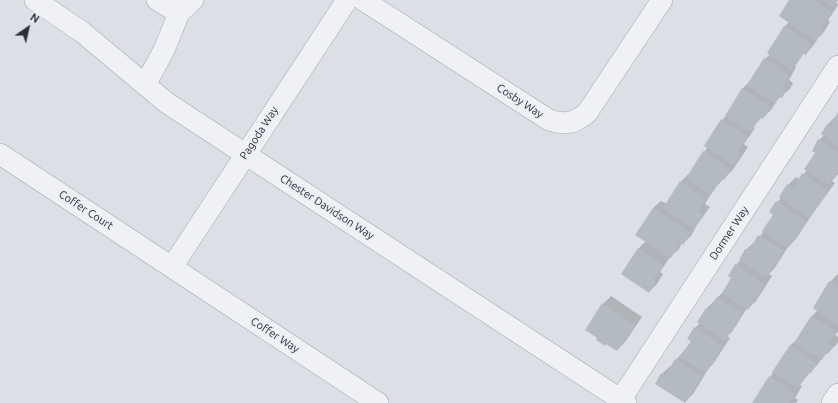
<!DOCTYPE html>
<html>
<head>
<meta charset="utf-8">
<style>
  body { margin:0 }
  #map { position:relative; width:838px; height:403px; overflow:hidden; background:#dce0e6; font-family:Ubuntu,sans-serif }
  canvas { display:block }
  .north { position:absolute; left:8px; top:8px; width:40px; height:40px; -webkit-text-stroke:3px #ebeff4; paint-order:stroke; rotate:34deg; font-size:11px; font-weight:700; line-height:16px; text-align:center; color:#272f3b }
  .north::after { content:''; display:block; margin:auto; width:14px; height:18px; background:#272f3b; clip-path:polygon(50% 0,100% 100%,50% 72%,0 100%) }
</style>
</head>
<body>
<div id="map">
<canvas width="838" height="403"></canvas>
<div class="north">N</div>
</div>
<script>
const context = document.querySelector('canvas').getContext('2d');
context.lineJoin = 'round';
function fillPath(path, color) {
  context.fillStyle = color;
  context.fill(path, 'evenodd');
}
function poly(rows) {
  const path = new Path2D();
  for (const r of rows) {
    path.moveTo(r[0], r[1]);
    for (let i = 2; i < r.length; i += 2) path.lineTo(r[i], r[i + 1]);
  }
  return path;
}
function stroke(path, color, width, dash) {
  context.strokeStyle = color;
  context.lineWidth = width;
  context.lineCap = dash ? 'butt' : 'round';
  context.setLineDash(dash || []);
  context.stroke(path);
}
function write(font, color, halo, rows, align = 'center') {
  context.font = font + ' Ubuntu,sans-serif';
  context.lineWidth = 3;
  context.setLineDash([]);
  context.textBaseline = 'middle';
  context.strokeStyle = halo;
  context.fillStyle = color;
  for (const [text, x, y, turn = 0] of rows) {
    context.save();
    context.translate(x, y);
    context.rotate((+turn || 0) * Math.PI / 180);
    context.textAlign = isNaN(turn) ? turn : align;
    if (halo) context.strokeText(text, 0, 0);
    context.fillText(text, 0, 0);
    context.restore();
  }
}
fillPath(poly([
  [790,0,838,0,836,2,838,5,828,20,830,22,824,32,819,37,813,46,806,54,804,53,795,66,796,67,789,80,793,83,790,89,778,99,771,110,763,118,762,117,753,127,755,128,744,144,748,147,732,171,723,179,712,192,705,204,710,207,697,225,691,236,683,243,682,243,679,249,670,257,660,272,663,274,657,284,649,292,623,274,639,248,646,241,653,208,661,201,667,204,681,182,688,174,689,175,704,152,708,147,705,146,722,120,727,115,743,88,751,80,765,59,770,54,784,27,789,22],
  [838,114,838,174,832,181,835,183,813,213,796,239,788,247,774,269,769,274,772,276,756,301,748,309,747,308,732,332,727,336,730,338,713,364,709,368,693,394,685,402,662,374,670,366,672,367,676,360,693,340,695,328,700,323,706,309,724,291,732,278,736,265,741,260,746,250,754,242,755,243,764,231,774,215,777,202,781,198,788,185,796,177,800,179,807,170,816,152,813,150,819,140,824,135,822,134,828,124],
  [838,274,838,332,835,335,838,337,838,342,836,345,823,357,818,364,810,372,800,385,802,386,795,398,798,400,796,403,753,403,791,345,797,339,812,316,818,310,830,282],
  [611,296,642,317,625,342,617,350,603,304]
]), '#0003');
fillPath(poly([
  [789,0,813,0,832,12,821,28,823,30,816,41,779,16],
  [823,0,838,0,833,7],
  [784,26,812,44,806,55,803,54,792,70,767,53],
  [764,58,789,75,782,88,786,91,782,98,780,97,775,103,747,85],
  [742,88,771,107,763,119,760,117,751,132,725,116],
  [838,112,838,146,821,134,827,124,830,126],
  [721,119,748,137,737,152,741,155,734,166,704,146],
  [818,139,838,152,838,171,829,185,804,169,815,153,812,151],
  [703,151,731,170,724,180,721,179,711,195,686,178],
  [802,173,828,191,810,218,779,197,787,184,793,188],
  [680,181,706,199,698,212,703,215,694,229,663,208],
  [776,201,807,222,788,248,762,231,773,215,769,212],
  [653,208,691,233,683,245,680,242,671,258,635,235],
  [758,235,784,251,766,278,739,260,745,249,749,251],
  [638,248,663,265,653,280,656,282,649,293,621,274],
  [735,264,765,284,748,310,722,293,731,278,728,276],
  [829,281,838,287,838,325,813,308],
  [717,297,742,314,725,341,697,322,706,308,709,310],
  [602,303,635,325,617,351,606,344,605,346,596,340,597,338,585,330],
  [811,316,837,332,828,343,833,347,828,354,826,353,822,360,794,343],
  [694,327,723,346,706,373,680,357,691,341,687,339],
  [790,345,817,364,811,373,808,372,798,388,772,372],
  [675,359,702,377,685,403,655,384,661,373,665,376],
  [769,376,795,394,789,403,752,403]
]), '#b4bac2');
const minor = poly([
  [35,0,82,32,167,103,626,403],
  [157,0,179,13,193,0],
  [363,0,549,120,556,122,564,123,572,122,580,118,587,113,662,0],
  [145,85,164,50,179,13],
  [0,154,378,403],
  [172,267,347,0],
  [621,399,838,66],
  [832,403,838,394]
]);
stroke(minor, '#a2a7af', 22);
stroke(minor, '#eff1f4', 21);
write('11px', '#272f3b', '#ebeff4', [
  ["Cosby Way",520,101,33],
  ["Pagoda Way",259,133,-57],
  ["Chester Davidson Way",327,207,33],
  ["Coffer Court",86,210,33],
  ["Dormer Way",729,233,-57],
  ["Coffer Way",275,335,33]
]);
</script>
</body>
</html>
